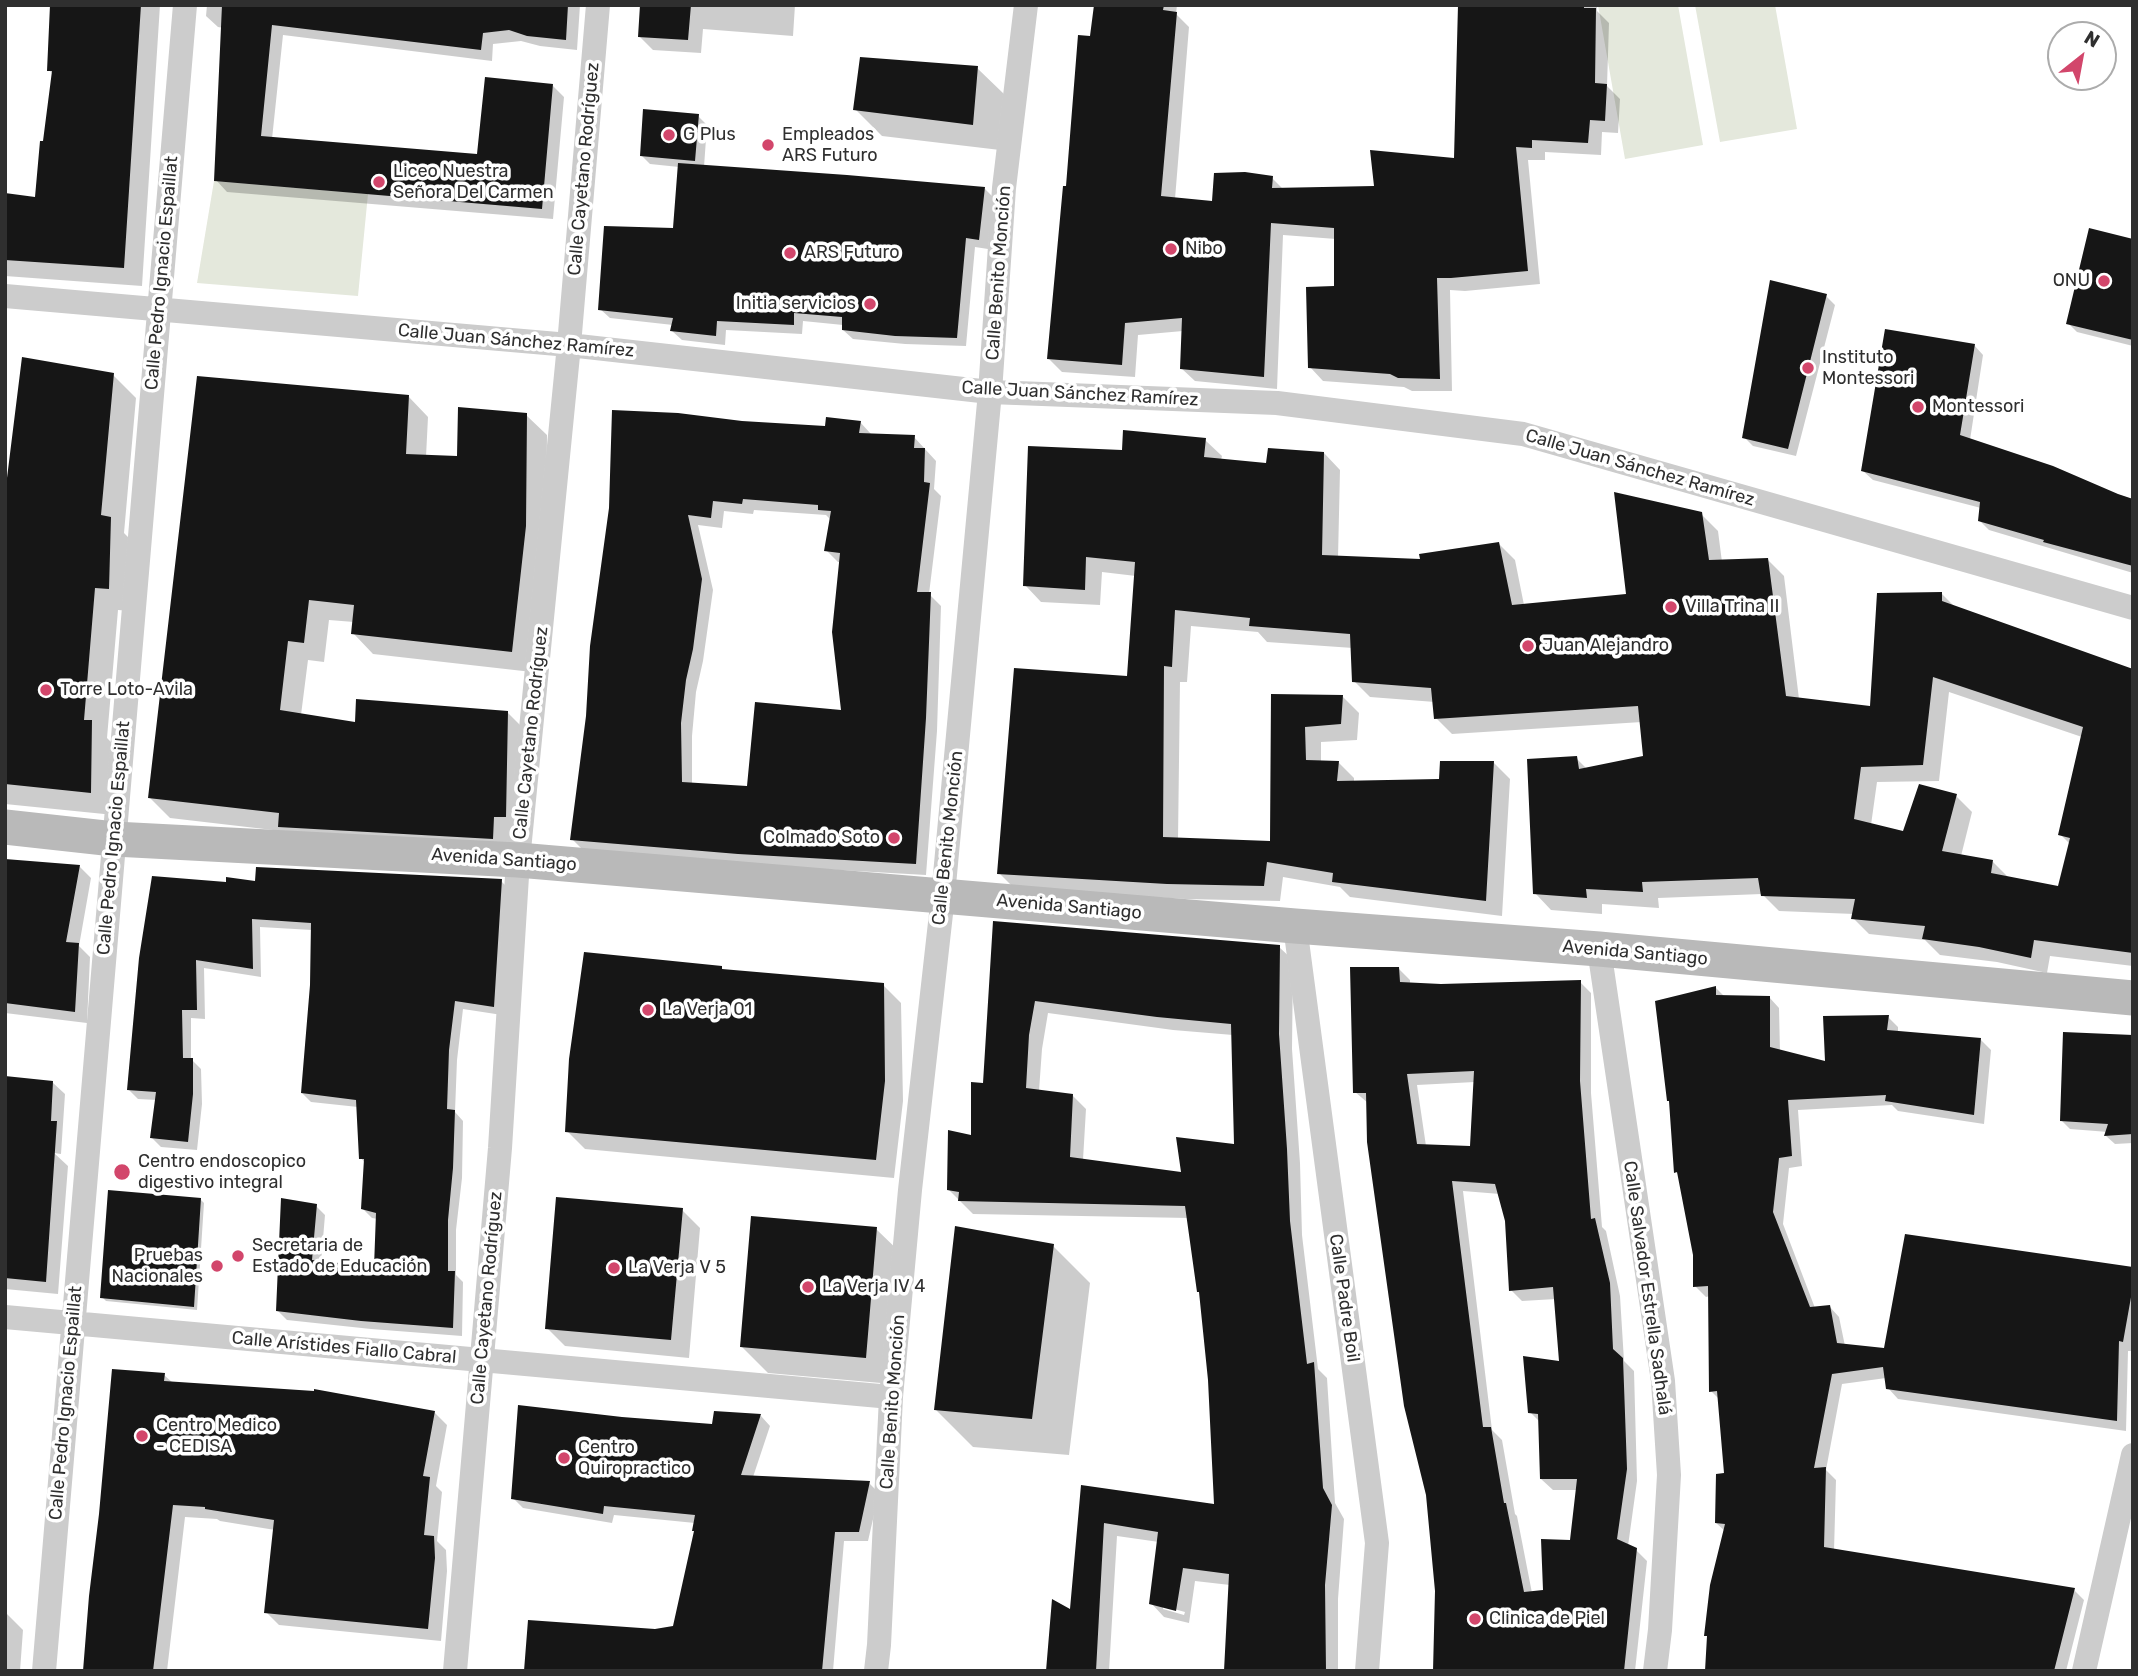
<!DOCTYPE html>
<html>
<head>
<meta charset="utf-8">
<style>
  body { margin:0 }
  #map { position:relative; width:2138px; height:1676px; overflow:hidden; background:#fff; font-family:Rubik,sans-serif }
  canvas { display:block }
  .frame { position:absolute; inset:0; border:7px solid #2f2f2f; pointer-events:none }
  .north { position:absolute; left:2047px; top:21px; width:70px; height:70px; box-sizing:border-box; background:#fff; border:2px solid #acacac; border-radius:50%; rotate:31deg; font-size:19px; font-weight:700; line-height:28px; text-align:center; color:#2f2f2f }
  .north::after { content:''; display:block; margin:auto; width:24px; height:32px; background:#d2466b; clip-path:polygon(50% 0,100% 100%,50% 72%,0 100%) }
</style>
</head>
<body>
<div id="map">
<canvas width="2138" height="1676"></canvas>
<div class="frame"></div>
<div class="north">N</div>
</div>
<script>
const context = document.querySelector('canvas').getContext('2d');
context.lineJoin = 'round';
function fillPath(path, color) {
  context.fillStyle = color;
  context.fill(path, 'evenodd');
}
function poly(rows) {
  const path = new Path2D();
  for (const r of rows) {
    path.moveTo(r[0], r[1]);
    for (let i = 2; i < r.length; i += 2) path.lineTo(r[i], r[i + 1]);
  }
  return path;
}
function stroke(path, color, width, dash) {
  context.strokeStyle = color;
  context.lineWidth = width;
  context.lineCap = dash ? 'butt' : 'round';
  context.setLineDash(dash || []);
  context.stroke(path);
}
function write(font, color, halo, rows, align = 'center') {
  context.font = font + ' Rubik,sans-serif';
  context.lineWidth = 7;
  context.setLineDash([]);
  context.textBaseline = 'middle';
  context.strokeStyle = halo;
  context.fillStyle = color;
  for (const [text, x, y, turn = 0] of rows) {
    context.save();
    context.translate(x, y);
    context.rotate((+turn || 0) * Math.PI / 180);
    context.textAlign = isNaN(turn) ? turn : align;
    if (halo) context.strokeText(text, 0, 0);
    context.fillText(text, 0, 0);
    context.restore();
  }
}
fillPath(poly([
  [1598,5,1678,5,1703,145,1625,159],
  [1695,5,1775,5,1797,129,1720,142],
  [214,181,368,194,358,296,197,283]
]), '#e4e8dc');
fillPath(poly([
  [52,5,160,5,142,286,5,276,5,196,36,199,53,74,49,70],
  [207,5,580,5,577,50,540,46,521,41,493,44,492,61,283,35,272,139,479,156,553,86,564,97,553,219,227,192,216,180,223,28,218,27,206,16],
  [642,5,795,5,793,36,703,29,701,53,653,50,639,36],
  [1096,5,1177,5,1176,14,1189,27,1175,199,1214,203,1272,178,1283,189,1375,188,1456,159,1460,5,1597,5,1597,11,1609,23,1607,86,1620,99,1618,133,1602,132,1601,155,1545,152,1545,160,1528,160,1540,284,1465,291,1450,290,1452,391,1412,391,1404,387,1323,381,1310,367,1336,287,1336,239,1283,235,1277,389,1195,381,1181,368,1183,331,1138,335,1135,377,1062,372,1049,359,1068,188],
  [977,68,1004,94,1000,150,882,136,855,109],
  [698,116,707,125,704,167,985,189,994,198,988,249,975,247,966,346,905,344,853,339,843,330,843,325,803,321,802,334,726,330,725,345,682,340,672,331,673,325,610,318,600,309,674,230,679,167,650,164,641,155],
  [2133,241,2133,346,2077,332,2068,323],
  [1826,296,1835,305,1796,456,1753,446,1744,437],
  [1974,345,1983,355,1970,440,2133,502,2133,573,1989,530,1979,520,1981,508,1873,480,1863,471],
  [113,375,136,398,124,533,133,542,131,611,118,610,107,738,114,745,114,815,5,804,5,509],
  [408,396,428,417,426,457,458,458,526,415,547,435,546,547,532,672,373,654,353,633,354,622,329,620,324,662,308,660,301,715,356,724,507,712,528,733,513,858,170,818,149,797],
  [742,422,827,428,860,422,871,434,914,437,936,461,934,489,941,496,929,594,941,606,937,731,926,875,750,865,583,850,572,839,588,716,592,646],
  [754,510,826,515,831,520,826,550,838,562,840,562,843,712,749,788,692,784,692,736,696,692,703,661,713,590,698,525,722,528,724,511,753,514],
  [1205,440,1222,456,1221,460,1268,465,1324,453,1340,470,1338,558,1422,561,1499,544,1515,560,1524,605,1627,596,1701,514,1718,531,1722,562,1768,560,1784,576,1799,699,1872,708,1942,594,1956,608,2133,670,2133,966,2050,956,2047,973,1997,962,1940,955,1925,940,1869,934,1853,918,1854,914,1779,911,1762,894,1658,898,1659,908,1602,904,1602,914,1551,910,1535,893,1576,758,1587,769,1645,757,1642,722,1452,734,1436,718,1435,702,1370,697,1354,681,1353,648,1267,642,1258,632,1191,626,1187,682,1180,682,1178,840,1271,843,1273,696,1342,696,1359,713,1357,740,1321,742,1321,762,1338,762,1354,778,1354,782,1441,780,1494,763,1510,779,1502,916,1350,897,1340,887,1283,877,1280,901,1185,899,1015,889,999,873,1129,678,1136,576,1102,572,1100,605,1041,602,1025,585,1123,452],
  [1949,692,2082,737,2060,834,2070,844,2059,888,2009,878,1992,861,1961,856,1972,812,1956,796,1905,833,1871,825,1877,782,1939,781],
  [5,860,79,866,91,878,79,946,90,957,87,1023,5,1013],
  [501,881,510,890,502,1015,463,1009,457,1060,455,1112,463,1121,462,1178,456,1230,456,1275,463,1282,462,1336,371,1329,287,1320,278,1311,316,1206,325,1215,321,1263,375,1269,378,1219,372,1218,363,1209,365,1163,361,1158,358,1107,311,1102,302,1093,311,985,312,930,260,927,261,977,204,968,205,1019,191,1018,191,1059,201,1069,202,1104,197,1150,161,1147,152,1138,157,1100,138,1099,129,1090,228,884],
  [995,922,1279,947,1293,960,1292,1049,1300,1163,1302,1235,1318,1369,1327,1378,1335,1503,1344,1519,1338,1599,1338,1671,1225,1671,1230,1585,1195,1581,1189,1623,1164,1617,1151,1603,1159,1542,1117,1536,1109,1671,1047,1671,1071,1611,1083,1487,1215,1506,1210,1380,1201,1293,1189,1218,973,1214,949,1190,973,1138,985,1085],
  [1048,1013,1173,1030,1233,1035,1235,1146,1183,1174,1083,1160,1086,1109,1072,1095,1039,1091,1042,1049],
  [1163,1606,1185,1612,1184,1615,1163,1609],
  [721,967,724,971,883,985,901,1003,903,1101,894,1178,585,1149,567,1131],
  [1398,968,1410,980,1410,984,1441,986,1580,982,1591,993,1591,1093,1602,1227,1606,1231,1620,1296,1624,1361,1634,1371,1637,1481,1628,1546,1636,1550,1647,1561,1635,1671,1435,1671,1437,1591,1427,1495,1368,1103,1355,1092],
  [1475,1082,1472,1148,1426,1146,1417,1085],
  [1463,1191,1500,1194,1507,1221,1511,1290,1522,1301,1556,1299,1561,1363,1530,1412,1540,1422,1541,1479,1553,1490,1578,1490,1572,1542,1544,1591,1532,1593,1517,1516,1515,1514,1502,1440,1492,1430],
  [1716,988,1725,997,1769,997,1779,1008,1780,1052,1826,1063,1888,1017,1898,1027,1898,1032,1981,1040,1991,1050,1984,1124,1898,1111,1892,1105,1798,1110,1802,1166,1789,1168,1783,1224,1815,1308,1829,1306,1839,1317,1845,1346,1885,1350,2133,1269,2133,1351,2128,1351,2126,1431,1898,1399,1888,1388,1886,1378,1842,1384,1826,1470,1836,1480,1834,1551,2074,1590,2084,1600,2066,1671,1706,1671,1725,1531,1716,1523,1726,1475,1719,1399,1711,1391,1710,1296,1706,1297,1695,1286,1695,1255,1680,1176,1676,1172],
  [2133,1037,2133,1143,2115,1144,2106,1136,2108,1132,2070,1129,2061,1120],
  [52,1082,65,1094,61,1154,54,1153,68,1166,58,1294,5,1289,5,1173],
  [200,1199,204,1203,197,1310,106,1301,102,1297],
  [682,1210,700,1228,689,1358,565,1346,547,1328],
  [876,1229,903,1255,892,1384,768,1373,742,1347],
  [1053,1246,1090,1283,1069,1455,973,1447,936,1410],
  [164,1375,173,1383,434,1412,447,1425,436,1486,442,1492,437,1541,446,1550,447,1571,441,1641,279,1625,266,1612,275,1530,220,1521,217,1519,185,1517,167,1671,85,1671],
  [716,1413,761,1416,770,1426,753,1477,869,1483,879,1493,868,1541,844,1541,833,1671,526,1671,655,1631,674,1628,695,1532,695,1523,614,1515,612,1523,523,1508,513,1498,713,1426],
  [5,1612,23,1630,20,1671,5,1671],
  [341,1669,377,1671,341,1671]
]), '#0003');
fillPath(poly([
  [50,5,141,5,124,268,5,260,5,193,35,197,40,141,43,141,52,71,47,71],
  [222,5,568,5,566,40,527,36,509,30,483,33,481,50,272,25,261,136,477,154,485,77,553,84,542,209,214,181],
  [640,5,691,5,688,40,638,37],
  [1094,5,1164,5,1163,10,1177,12,1161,196,1212,201,1214,173,1245,172,1273,176,1272,188,1374,186,1370,150,1454,158,1458,5,1584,5,1584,8,1596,8,1595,83,1607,84,1605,121,1590,120,1588,143,1532,140,1532,148,1516,147,1528,271,1451,278,1437,278,1440,379,1398,378,1390,374,1308,368,1306,287,1334,286,1334,228,1271,223,1264,377,1180,369,1182,318,1125,323,1122,365,1047,359,1063,186,1066,186,1078,35,1090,36],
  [860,57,978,66,973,125,853,110],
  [643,109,699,114,695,161,640,156],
  [678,163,847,175,985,187,979,240,966,238,957,338,895,336,842,330,842,317,794,313,794,325,717,321,716,336,670,331,673,318,598,310,604,226,673,228],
  [2089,228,2133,239,2133,340,2066,324],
  [1770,280,1827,294,1788,449,1742,438],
  [1885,329,1975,344,1960,435,2053,466,2118,494,2133,499,2133,566,2043,542,2044,540,1978,521,1980,502,1861,471],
  [22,357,114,373,101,515,111,517,109,589,95,588,84,720,92,720,91,793,5,784,5,494],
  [197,376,409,395,406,454,457,456,458,407,527,413,526,526,512,652,351,634,354,605,309,600,304,643,288,641,280,710,355,722,356,699,508,711,506,817,494,817,493,839,278,827,279,813,148,798],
  [612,410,678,413,742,421,825,426,826,417,861,421,859,433,915,435,914,448,925,448,924,482,930,483,917,592,931,592,926,718,916,864,738,854,570,840,586,716,590,646,609,508],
  [743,499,818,505,818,510,831,511,824,551,840,553,832,632,841,710,755,702,747,786,682,782,681,723,686,680,693,649,702,579,688,515,711,518,713,501,742,504],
  [1123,430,1206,438,1204,457,1266,463,1268,448,1324,452,1322,555,1420,559,1419,554,1499,542,1512,605,1626,594,1614,492,1702,512,1709,560,1768,558,1786,696,1870,706,1877,593,1942,592,1942,601,2133,669,2133,953,2034,940,2031,958,1979,947,1922,939,1925,926,1851,919,1855,899,1761,896,1758,878,1642,882,1643,892,1586,889,1587,898,1533,894,1527,759,1577,756,1579,769,1643,756,1638,706,1434,719,1431,688,1352,682,1350,634,1249,626,1250,618,1175,610,1172,667,1164,666,1163,837,1270,841,1271,694,1343,695,1341,724,1305,727,1306,760,1339,761,1337,781,1439,779,1440,761,1494,761,1486,901,1332,882,1333,873,1267,862,1264,886,1167,884,997,874,1014,668,1127,676,1135,562,1086,557,1085,590,1023,586,1028,446,1122,450],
  [1933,677,2083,727,2058,835,2070,838,2058,886,1991,873,1993,860,1942,851,1957,794,1919,784,1903,831,1854,819,1861,767,1923,765],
  [5,859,80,865,66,942,79,943,75,1012,5,1003],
  [256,867,502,879,494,1007,455,1001,449,1050,447,1109,455,1110,453,1168,448,1220,448,1271,455,1271,453,1328,361,1321,276,1311,281,1198,317,1204,312,1260,374,1267,376,1213,361,1209,364,1159,359,1159,356,1100,301,1093,310,985,311,923,252,919,253,969,196,960,197,1010,182,1010,183,1058,193,1058,193,1094,188,1142,150,1138,156,1092,127,1090,139,958,152,876,226,882,226,877,255,881],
  [993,921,1280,945,1279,1034,1287,1149,1290,1221,1307,1364,1314,1362,1323,1488,1332,1505,1325,1585,1326,1671,1224,1671,1229,1574,1183,1568,1176,1611,1149,1604,1158,1532,1104,1523,1096,1671,1046,1671,1052,1599,1070,1609,1081,1485,1214,1504,1208,1380,1199,1292,1197,1292,1185,1206,958,1201,959,1192,947,1190,948,1130,971,1135,971,1082,983,1083],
  [1035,1001,1157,1017,1231,1024,1234,1144,1176,1137,1181,1172,1070,1157,1073,1094,1026,1088,1029,1035],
  [584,952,722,966,722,969,884,983,885,1081,876,1160,565,1132,569,1059],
  [1350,967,1399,967,1400,982,1441,984,1581,980,1580,1081,1591,1219,1595,1218,1610,1283,1613,1349,1623,1358,1627,1469,1617,1539,1637,1548,1624,1671,1433,1671,1435,1591,1426,1495,1404,1406,1367,1142,1366,1093,1353,1093],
  [1474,1071,1470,1146,1417,1144,1407,1074],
  [1452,1181,1495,1184,1505,1221,1509,1291,1553,1287,1559,1361,1523,1356,1528,1413,1538,1414,1540,1479,1577,1479,1570,1540,1541,1539,1543,1590,1524,1592,1506,1503,1504,1503,1491,1427,1483,1427],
  [1716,986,1716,995,1770,996,1770,1047,1825,1061,1823,1016,1889,1015,1887,1030,1981,1038,1974,1115,1885,1101,1886,1095,1788,1100,1792,1156,1779,1158,1773,1212,1810,1307,1830,1305,1837,1343,1884,1348,1905,1234,2133,1267,2133,1286,2123,1342,2119,1341,2117,1421,1886,1389,1883,1367,1832,1374,1814,1468,1826,1467,1824,1547,2075,1588,2054,1671,1705,1671,1707,1636,1704,1636,1710,1585,1725,1524,1715,1523,1716,1474,1724,1473,1717,1391,1709,1392,1708,1286,1693,1287,1693,1255,1677,1172,1674,1173,1669,1101,1667,1101,1655,1001],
  [2063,1032,2133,1035,2133,1134,2104,1136,2108,1124,2060,1121],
  [5,1076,53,1081,51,1121,57,1121,46,1282,5,1278],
  [108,1190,201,1198,194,1307,100,1298],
  [556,1197,683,1208,671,1340,545,1329],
  [751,1216,877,1227,866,1358,740,1347],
  [955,1226,1054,1244,1032,1419,934,1410],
  [112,1369,165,1373,164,1381,314,1391,314,1389,435,1411,423,1476,430,1477,424,1535,434,1536,435,1558,428,1629,264,1613,274,1520,205,1509,205,1507,173,1505,153,1671,83,1671,89,1596,99,1514],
  [518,1405,622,1417,712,1424,714,1411,761,1414,741,1475,870,1481,859,1532,835,1532,822,1671,524,1671,528,1620,655,1629,673,1626,694,1531,692,1531,695,1515,604,1506,603,1514,511,1499]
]), '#161616');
stroke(poly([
  [5,296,569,345,990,392,1277,403,1523,434,2133,608],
  [1295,926,1377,1543,1367,1671],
  [1599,949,1663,1381,1669,1475,1660,1630,1655,1671],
  [5,1317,891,1397],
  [44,1671,185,5],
  [455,1671,500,1148,518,860,569,345,598,5],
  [876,1671,879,1645,891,1397,910,1190,943,896,990,392,1004,188,1026,5],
  [2084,1671,2133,1455]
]), '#ccc', 24);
stroke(poly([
  [5,827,114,839,518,860,1295,926,1599,949,2133,998]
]), '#b9b9b9', 35);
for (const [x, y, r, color] of [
  [669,135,7,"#d2466b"],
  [768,145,7,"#d2466b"],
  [379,182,7,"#d2466b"],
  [1171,249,7,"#d2466b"],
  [790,253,7,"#d2466b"],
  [2104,281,7,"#d2466b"],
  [870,304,7,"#d2466b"],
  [1808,368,7,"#d2466b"],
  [1918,407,7,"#d2466b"],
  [1671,607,7,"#d2466b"],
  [1528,646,7,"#d2466b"],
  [46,690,7,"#d2466b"],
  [894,838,7,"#d2466b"],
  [648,1010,7,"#d2466b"],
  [122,1172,9,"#d2466b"],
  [238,1256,7,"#d2466b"],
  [217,1266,7,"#d2466b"],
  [614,1268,7,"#d2466b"],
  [808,1287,7,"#d2466b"],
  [142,1436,7,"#d2466b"],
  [564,1458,7,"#d2466b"],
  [1475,1619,7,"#d2466b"]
]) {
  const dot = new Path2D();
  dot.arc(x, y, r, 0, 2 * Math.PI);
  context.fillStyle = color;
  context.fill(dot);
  stroke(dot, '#fff', 2.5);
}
write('18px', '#2f2f2f', '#fff', [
  ["G Plus",683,135],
  ["Empleados",782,135],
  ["ARS Futuro",782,156],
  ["Liceo Nuestra",393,172],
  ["Señora Del Carmen",393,193],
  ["Nibo",1185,249],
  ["ARS Futuro",804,253],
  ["ONU",2090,281,"right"],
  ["Initia servicios",856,304,"right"],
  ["Instituto",1822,358],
  ["Montessori",1822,379],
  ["Montessori",1932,407],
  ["Villa Trina II",1685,607],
  ["Juan Alejandro",1542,646],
  ["Torre Loto-Avila",60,690],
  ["Colmado Soto",880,838,"right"],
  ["La Verja 01",662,1010],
  ["Centro endoscopico",138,1162],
  ["digestivo integral",138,1183],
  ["Secretaria de",252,1246],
  ["Estado de Educación",252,1267],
  ["Pruebas",203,1256,"right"],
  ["Nacionales",203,1277,"right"],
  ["La Verja V 5",628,1268],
  ["La Verja IV 4",822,1287],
  ["Centro Medico",156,1426],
  ["- CEDISA",156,1447],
  ["Centro",578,1448],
  ["Quiropractico",578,1469],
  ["Clinica de Piel",1489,1619]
], 'left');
write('18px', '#2f2f2f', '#fff', [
  ["Calle Cayetano Rodríguez",584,169,-85],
  ["Calle Pedro Ignacio Espaillat",162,273,-85],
  ["Calle Benito Monción",999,273,-86],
  ["Calle Juan Sánchez Ramírez",516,341,5],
  ["Calle Juan Sánchez Ramírez",1080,394,3],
  ["Calle Juan Sánchez Ramírez",1640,468,16],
  ["Calle Cayetano Rodríguez",531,733,-84],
  ["Calle Pedro Ignacio Espaillat",114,838,-85],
  ["Calle Benito Monción",948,838,-84],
  ["Avenida Santiago",504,860,4],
  ["Avenida Santiago",1069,907,5],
  ["Avenida Santiago",1635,953,5],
  ["Calle Salvador Estrella Sadhalá",1647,1288,82],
  ["Calle Cayetano Rodríguez",487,1298,-85],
  ["Calle Padre Boil",1344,1298,82],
  ["Calle Arístides Fiallo Cabral",344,1348,5],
  ["Calle Benito Monción",893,1402,-86],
  ["Calle Pedro Ignacio Espaillat",66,1403,-85]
]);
</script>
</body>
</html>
